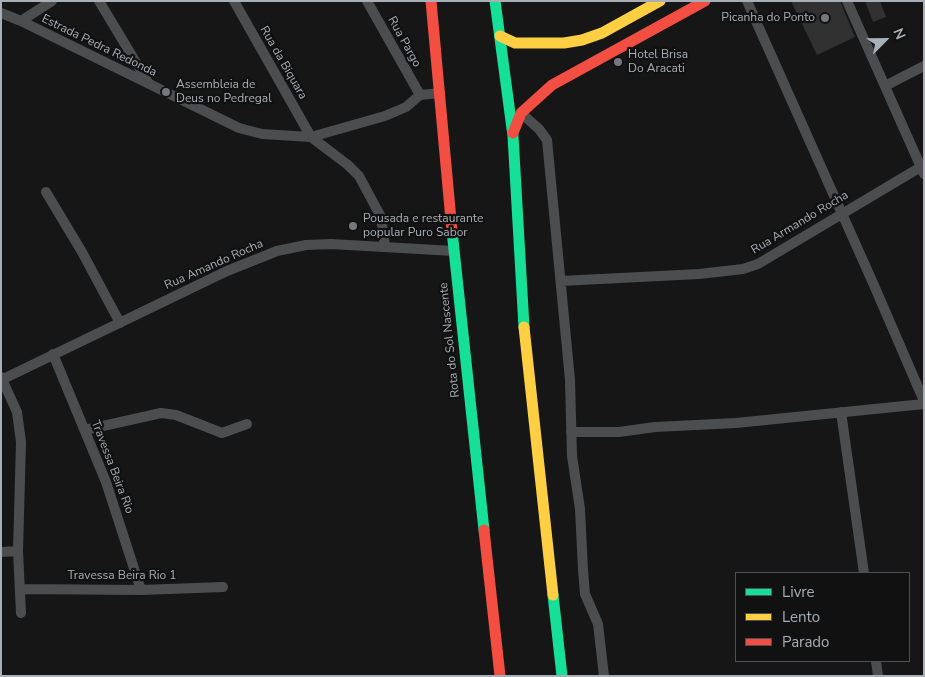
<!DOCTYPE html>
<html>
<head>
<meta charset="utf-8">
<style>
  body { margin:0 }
  #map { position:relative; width:925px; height:677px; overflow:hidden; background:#161617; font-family:"Nunito Sans",sans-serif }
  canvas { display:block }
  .frame { position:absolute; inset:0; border:2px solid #a8afb7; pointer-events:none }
  .legend { position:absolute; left:735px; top:572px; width:175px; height:90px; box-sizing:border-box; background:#111112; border:1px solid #4d5054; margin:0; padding:6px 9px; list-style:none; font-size:15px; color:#a8afb7 }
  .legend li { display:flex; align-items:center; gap:10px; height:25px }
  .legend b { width:25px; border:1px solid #4d5054 }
  .north { position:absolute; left:860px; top:15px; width:50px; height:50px; -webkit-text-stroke:4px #111112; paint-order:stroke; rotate:67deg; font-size:14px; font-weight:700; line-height:20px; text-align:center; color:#a8afb7 }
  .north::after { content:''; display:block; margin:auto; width:18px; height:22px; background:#a8afb7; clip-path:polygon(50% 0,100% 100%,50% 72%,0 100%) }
</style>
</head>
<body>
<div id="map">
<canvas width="925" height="677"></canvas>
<div class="frame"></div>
<ul class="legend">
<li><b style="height:6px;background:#16e098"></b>Livre</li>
<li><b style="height:6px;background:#ffcf43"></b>Lento</li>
<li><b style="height:6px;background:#f24e42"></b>Parado</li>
</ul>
<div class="north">N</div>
</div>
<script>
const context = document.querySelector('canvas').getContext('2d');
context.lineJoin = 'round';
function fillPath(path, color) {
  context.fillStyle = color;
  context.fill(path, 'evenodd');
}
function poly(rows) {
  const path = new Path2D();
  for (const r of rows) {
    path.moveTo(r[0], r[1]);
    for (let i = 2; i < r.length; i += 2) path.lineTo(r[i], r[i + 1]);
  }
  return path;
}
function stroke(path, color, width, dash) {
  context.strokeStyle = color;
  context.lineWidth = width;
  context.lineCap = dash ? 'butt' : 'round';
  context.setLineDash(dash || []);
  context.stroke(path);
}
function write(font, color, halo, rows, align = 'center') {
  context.font = font + ' "Nunito Sans",sans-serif';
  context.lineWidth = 4.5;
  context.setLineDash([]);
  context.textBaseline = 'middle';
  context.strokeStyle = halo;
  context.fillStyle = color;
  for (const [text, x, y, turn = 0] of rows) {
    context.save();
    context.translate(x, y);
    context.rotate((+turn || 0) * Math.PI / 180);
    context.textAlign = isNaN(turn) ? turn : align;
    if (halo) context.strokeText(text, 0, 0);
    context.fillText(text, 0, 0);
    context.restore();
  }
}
fillPath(poly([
  [791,1,840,1,855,37,817,55],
  [865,1,880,1,886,17,873,22]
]), '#313132');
stroke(poly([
  [99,1,149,84],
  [234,1,311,137,385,116,406,107,420,95,440,93],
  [367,1,420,95],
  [747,1,873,283,924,401],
  [847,1,924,174],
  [1,13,21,21,239,128,262,134,311,137,348,165,359,176,381,217,385,246],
  [21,21,52,1],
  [885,86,924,66],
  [521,113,539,129,547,140,570,380,572,456,580,509,583,570,585,594,598,624,604,676],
  [46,192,82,252,120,323],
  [561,281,699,274,743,269,758,264,924,165],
  [53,354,106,482,141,590],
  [1,377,17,412,21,442,18,551,21,613],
  [1,380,227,271,277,251,306,245,331,244,454,251],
  [841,412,864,573],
  [85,430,161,413,176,415,222,433,247,424],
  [571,432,619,432,655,427,736,423,924,404],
  [1,552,18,551],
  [20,589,141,590,223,587],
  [876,661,878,676]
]), '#4b4d4f', 10);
stroke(poly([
  [495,1,513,136,524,327],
  [452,231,484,530],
  [553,595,562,676]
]), '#16e098', 11);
stroke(poly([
  [500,36,515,43,564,43,582,40,602,33,660,1],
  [524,327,553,595]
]), '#ffcf43', 11);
stroke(poly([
  [431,1,452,231],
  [513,133,521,113,552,85,705,1],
  [484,530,500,676]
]), '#f24e42', 11);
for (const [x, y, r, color] of [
  [825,18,5,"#75797f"],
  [618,62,5,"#75797f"],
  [166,92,5,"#75797f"],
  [353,226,5,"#75797f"]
]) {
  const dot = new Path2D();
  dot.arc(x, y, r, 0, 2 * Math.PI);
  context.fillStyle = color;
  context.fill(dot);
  stroke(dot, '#111112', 2);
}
write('12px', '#a8afb7', '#111112', [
  ["Picanha do Ponto",815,18,"right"],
  ["Hotel Brisa",628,55],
  ["Do Aracati",628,69],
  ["Assembleia de",176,85],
  ["Deus no Pedregal",176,99],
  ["Pousada e restaurante",363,219],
  ["popular Puro Sabor",363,233]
], 'left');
write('12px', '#a8afb7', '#111112', [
  ["Rua Pargo",404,42,61],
  ["Estrada Pedra Redonda",99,46,26],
  ["Rua da Biquara",283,63,60],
  ["Rua Armando Rocha",800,223,-31],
  ["Rua Amando Rocha",214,265,-24],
  ["Rota do Sol Nascente",450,340,-96],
  ["Travessa Beira Rio",112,467,69],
  ["Travessa Beira Rio 1",122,576]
]);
</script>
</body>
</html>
